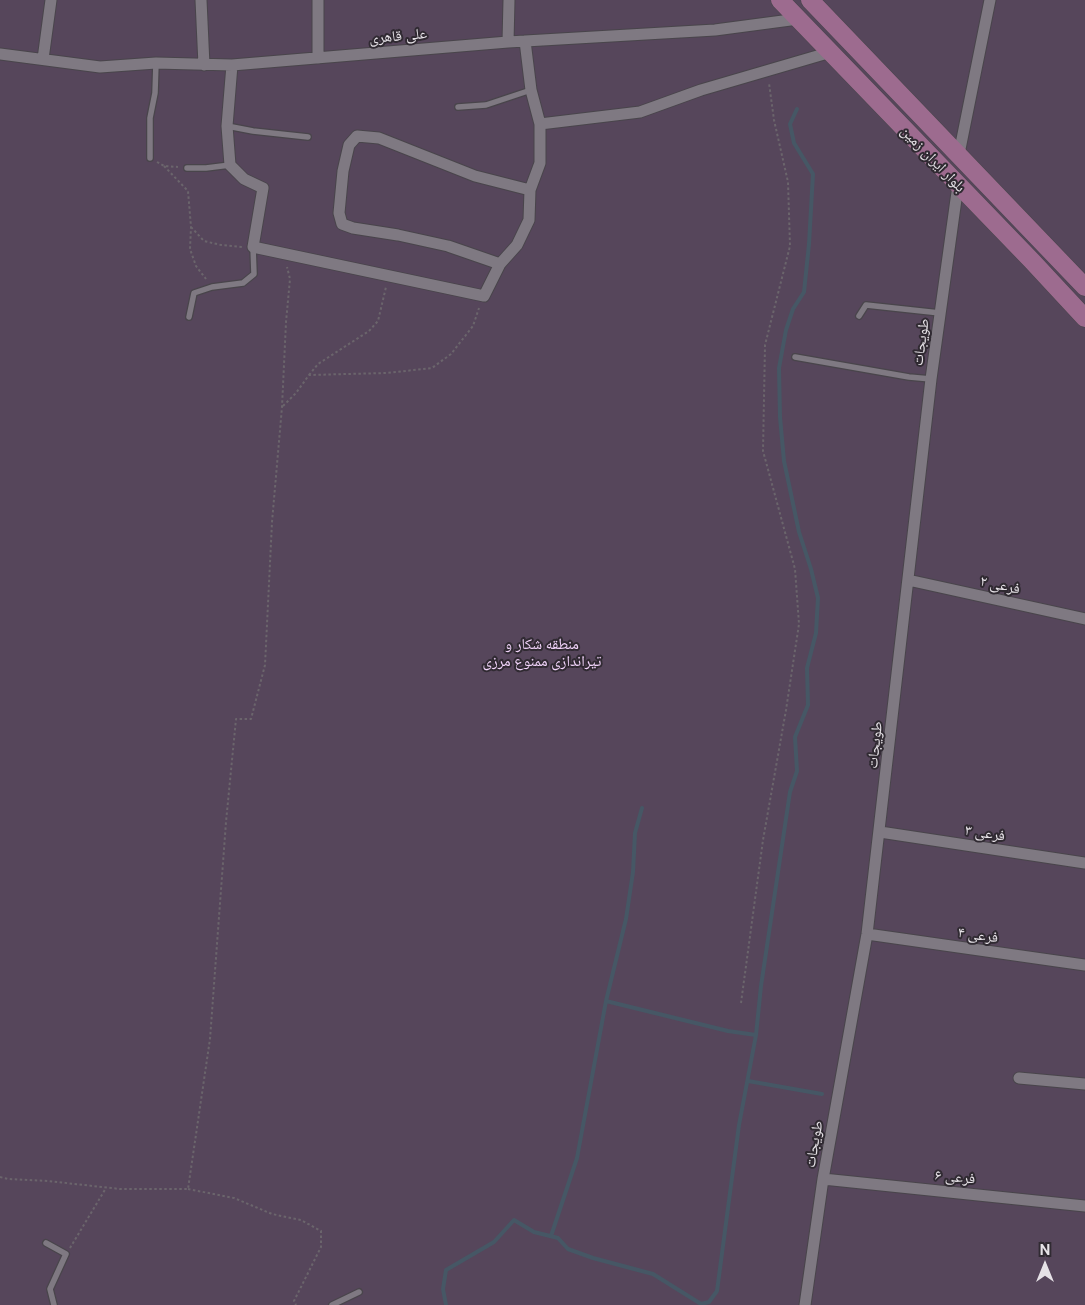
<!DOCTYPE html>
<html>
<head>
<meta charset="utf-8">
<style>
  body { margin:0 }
  #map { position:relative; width:1085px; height:1305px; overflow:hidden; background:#302a32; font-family:"Public Sans",sans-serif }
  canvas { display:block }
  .north { position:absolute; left:1020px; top:1240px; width:50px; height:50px; -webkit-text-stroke:4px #302a32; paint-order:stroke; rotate:0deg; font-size:14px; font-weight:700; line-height:20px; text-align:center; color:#e6e2e7 }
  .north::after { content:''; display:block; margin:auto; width:18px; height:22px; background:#e6e2e7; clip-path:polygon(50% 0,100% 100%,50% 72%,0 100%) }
</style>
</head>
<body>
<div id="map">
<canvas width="1085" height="1305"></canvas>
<div class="north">N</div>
</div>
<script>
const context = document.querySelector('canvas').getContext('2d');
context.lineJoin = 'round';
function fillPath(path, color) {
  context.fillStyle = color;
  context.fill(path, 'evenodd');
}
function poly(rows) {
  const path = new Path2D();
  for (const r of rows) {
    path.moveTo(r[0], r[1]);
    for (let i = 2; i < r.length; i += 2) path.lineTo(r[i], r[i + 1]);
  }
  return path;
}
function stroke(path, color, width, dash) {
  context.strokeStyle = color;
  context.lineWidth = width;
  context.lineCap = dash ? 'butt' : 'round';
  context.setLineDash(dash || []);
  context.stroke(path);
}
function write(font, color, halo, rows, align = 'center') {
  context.font = font + ' "Public Sans","Noto Naskh Arabic",sans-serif';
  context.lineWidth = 4;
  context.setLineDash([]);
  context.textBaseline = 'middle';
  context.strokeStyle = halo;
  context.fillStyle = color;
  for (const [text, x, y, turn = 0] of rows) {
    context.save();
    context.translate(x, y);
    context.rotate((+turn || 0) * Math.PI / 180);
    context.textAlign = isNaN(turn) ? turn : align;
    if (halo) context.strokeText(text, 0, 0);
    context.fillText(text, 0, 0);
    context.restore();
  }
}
fillPath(poly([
  [0,0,1085,0,1085,1305,0,1305]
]), '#56465b');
stroke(poly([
  [642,808,635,833,633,872,626,919,606,1001,728,1031,756,1035],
  [748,1081,822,1094],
  [551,1236,577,1158,606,1001],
  [446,1305,443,1289,446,1270,494,1242,514,1220,534,1232,558,1238,568,1249,593,1258,653,1274,701,1304,709,1302,717,1291,739,1125,756,1035,761,986,790,792,797,771,795,737,808,705,807,668,816,633,818,598,811,569,799,532,784,461,780,417,779,368,786,330,793,309,804,292,809,244,813,174,794,143,790,124,797,109]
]), '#465765', 4);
const lane = poly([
  [458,107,486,105,531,90],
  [227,126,253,131,308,137],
  [150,158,150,118,155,93,156,63],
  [187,168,206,168,230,165],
  [859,316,866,305,940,313],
  [189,317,194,293,212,287,243,283,254,274,253,247],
  [795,357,909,377,931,379],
  [46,1243,66,1254,50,1289,54,1305],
  [332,1305,359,1292]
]);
const street = poly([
  [201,0,204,65],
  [318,0,318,58],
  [508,42,509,0],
  [0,54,100,67,156,63,232,65,508,42,715,30,798,19],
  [43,59,51,0],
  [232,65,227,126,230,165,244,179,263,188,253,247,484,296,500,264,517,245,529,220,530,190,540,163,540,124,531,90,525,41],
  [540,124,640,112,701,90,831,52],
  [959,154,990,0],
  [500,264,448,246,398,235,353,228,342,224,339,213,343,171,349,145,357,136,379,138,475,176,530,190],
  [908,580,1085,619],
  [880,832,1085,863],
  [867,934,1085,965],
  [1019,1078,1085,1084],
  [823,1179,1085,1206],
  [805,1305,823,1179,867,934,931,379,958,185]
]);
const primary = poly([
  [780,0,1032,261,1085,318],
  [810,0,1085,287]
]);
stroke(lane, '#49454b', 8);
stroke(street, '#49454b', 13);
stroke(primary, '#49454b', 19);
stroke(poly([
  [157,162,164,166,178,167],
  [164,166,188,191,191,227,190,249,196,266,206,279],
  [191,227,204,241,221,245,242,247],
  [309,375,318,364,369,331,378,321,386,287],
  [283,406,296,393,309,375,387,373,432,368,451,354,473,326,479,308],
  [741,1003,763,840,786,710,799,624,795,569,763,451,765,345,790,246,788,182,774,120,769,83],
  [0,1177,8,1179,48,1181,120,1189,188,1189,210,1039,226,822,236,719,251,719,265,665,272,522,282,407,286,322,290,279,287,267],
  [188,1189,234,1198,272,1214,301,1220,321,1231,321,1247,294,1301,296,1305],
  [70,1248,106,1188]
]), '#6b656c', 2, [2.5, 2.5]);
stroke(lane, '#7f7982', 5.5);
stroke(street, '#7f7982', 11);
stroke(primary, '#9d6b8f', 18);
write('15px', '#e6e2e7', '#302a32', [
  ["علی قاهری",398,36,-5],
  ["بلوار ایران زمین",933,159,46],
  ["طویجات",921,342,-82],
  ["فرعی ۲",1000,585,12],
  ["طویجات",875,745,-84],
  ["فرعی ۳",985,833,9],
  ["فرعی ۴",978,935,8],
  ["طویجات",814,1144,-80],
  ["فرعی ۶",955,1177,6]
]);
write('15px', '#f2d4fb', '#302a32', [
  ["منطقه شکار و",542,644],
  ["تیراندازی ممنوع مرزی",542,661]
]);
</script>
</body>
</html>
